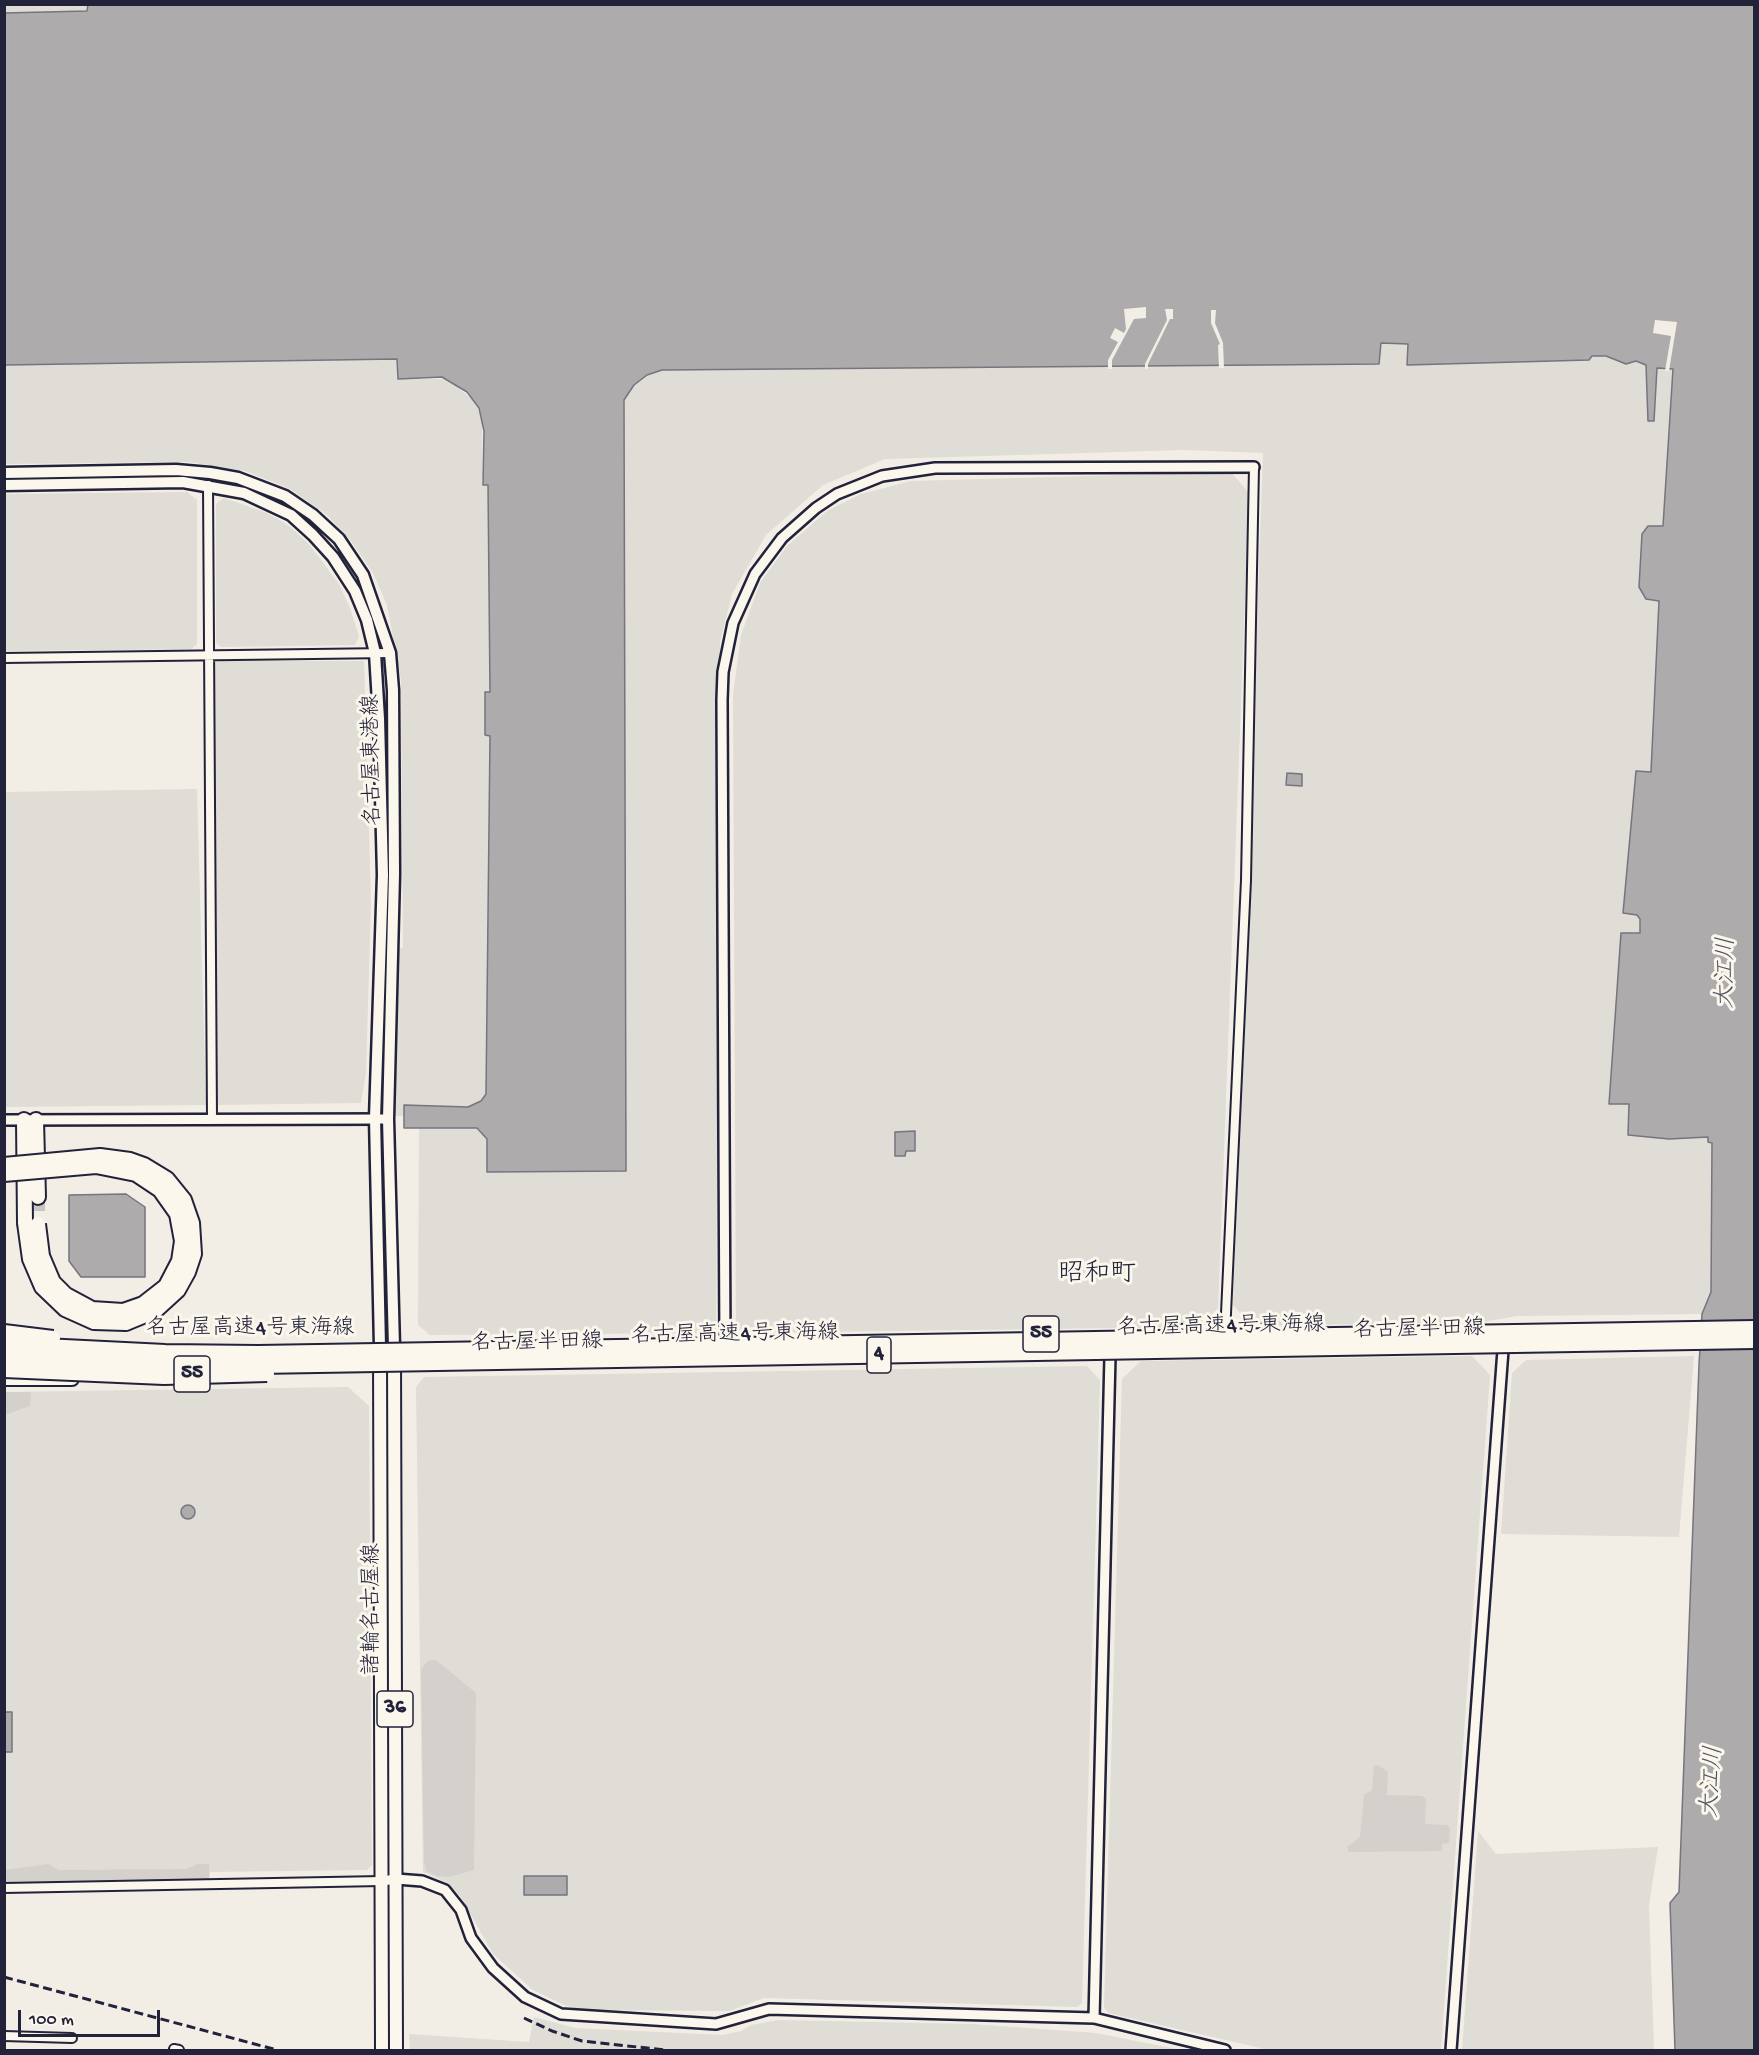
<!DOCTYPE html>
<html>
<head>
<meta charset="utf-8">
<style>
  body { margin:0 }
  #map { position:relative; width:1759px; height:2055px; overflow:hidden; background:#f2eee5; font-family:"Gochi Hand",sans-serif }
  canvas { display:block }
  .frame { position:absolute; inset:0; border:6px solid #22223b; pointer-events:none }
  .scale { position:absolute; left:18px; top:2010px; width:142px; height:27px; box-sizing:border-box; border:3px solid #22223b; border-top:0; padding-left:8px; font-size:18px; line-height:21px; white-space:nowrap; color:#22223b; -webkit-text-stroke:4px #fbf7ec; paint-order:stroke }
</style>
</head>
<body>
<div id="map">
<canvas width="1759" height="2055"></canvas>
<div class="frame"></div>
<div class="scale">100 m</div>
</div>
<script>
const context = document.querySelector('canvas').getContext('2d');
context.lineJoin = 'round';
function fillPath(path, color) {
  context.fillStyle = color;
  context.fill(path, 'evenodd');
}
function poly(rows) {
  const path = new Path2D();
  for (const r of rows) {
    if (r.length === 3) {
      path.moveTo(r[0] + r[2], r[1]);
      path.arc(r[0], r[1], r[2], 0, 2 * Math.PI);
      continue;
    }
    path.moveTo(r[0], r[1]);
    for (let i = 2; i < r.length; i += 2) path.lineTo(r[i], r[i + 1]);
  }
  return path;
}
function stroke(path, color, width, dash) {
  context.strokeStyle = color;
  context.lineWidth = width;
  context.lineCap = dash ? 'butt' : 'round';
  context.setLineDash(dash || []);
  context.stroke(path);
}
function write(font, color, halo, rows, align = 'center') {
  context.font = font + ' "Gochi Hand","Klee One",sans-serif';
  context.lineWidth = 6;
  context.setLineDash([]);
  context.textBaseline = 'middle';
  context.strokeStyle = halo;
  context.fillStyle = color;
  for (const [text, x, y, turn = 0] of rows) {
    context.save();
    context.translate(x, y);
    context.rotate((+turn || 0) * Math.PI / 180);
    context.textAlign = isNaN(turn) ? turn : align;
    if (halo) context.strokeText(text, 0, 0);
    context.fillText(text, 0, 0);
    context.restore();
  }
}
fillPath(poly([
  [4,5,88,5,87,11,5,13],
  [1381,343,1408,344,1407,365,1606,355,1625,364,1636,361,1646,365,1648,421,1654,421,1657,368,1673,369,1663,527,1648,526,1642,534,1639,587,1659,600,1651,772,1637,771,1623,912,1637,914,1640,919,1640,933,1622,933,1610,1104,1629,1104,1628,1135,1669,1139,1708,1137,1712,1142,1711,1292,1702,1314,1517,1316,1483,1322,1251,1326,1233,1305,1263,453,1184,450,885,459,823,485,766,535,732,594,720,642,716,1333,430,1335,418,1325,419,1128,477,1128,487,1139,487,1172,626,1171,624,400,634,385,647,375,662,370,1379,364],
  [397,359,398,379,448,379,475,402,482,418,483,484,488,485,490,692,485,692,486,735,490,736,486,1094,481,1101,468,1107,404,1105,404,1116,392,1116,399,948,403,948,401,680,387,605,373,573,351,541,327,515,290,489,245,471,189,462,5,464,4,365],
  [1231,472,1249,493,1218,1308,1200,1327,736,1333,733,695,741,635,760,583,787,546,827,511,861,494,911,481],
  [187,492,197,500,197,644,191,649,5,651,5,494],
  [224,498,267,513,288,525,309,544,339,584,350,608,359,636,355,645,221,647,216,643,216,504],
  [219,661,364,661,371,902,366,1073,361,1103,215,1105,212,664],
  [197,789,206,1105,5,1107,5,792],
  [1472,1356,1490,1375,1441,2050,1269,2050,1108,2013,1104,2007,1122,1379,1141,1361],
  [1694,1356,1679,1537,1501,1534,1512,1373,1526,1360],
  [1087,1366,1100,1380,1082,2003,1077,2007,764,1998,729,2011,582,2010,564,2005,533,1990,493,1954,461,1897,446,1882,423,1872,416,1387,424,1377],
  [348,1387,369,1406,372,1865,367,1870,210,1872,209,1881,5,1883,4,1392],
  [1478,1831,1496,1854,1658,1847,1649,1905,1654,2050,1462,2050],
  [534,2017,575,2028,723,2035,741,2031,751,2025,778,2020,972,2024,1096,2033,1181,2050,410,2050,409,2034,529,2042]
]), '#e0dcd6');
fillPath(poly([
  [5,1392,31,1392,30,1406,5,1415],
  [436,1660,476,1693,474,1870,449,1877,437,1876,426,1871,424,1860,421,1669,428,1661],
  [1378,1765,1388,1772,1387,1795,1422,1796,1426,1799,1425,1824,1447,1825,1450,1828,1449,1843,1442,1844,1442,1851,1349,1852,1347,1847,1360,1837,1364,1795,1372,1790,1374,1766],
  [48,1864,59,1870,187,1869,197,1864,209,1864,209,1881,5,1883,5,1870]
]), '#d4d1cc');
const water = poly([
  [88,4,1754,5,1754,2050,1675,2050,1670,1903,1679,1892,1699,1365,1702,1314,1711,1292,1712,1143,1708,1142,1708,1137,1669,1139,1628,1135,1629,1104,1609,1104,1621,933,1640,933,1640,919,1637,915,1623,913,1636,771,1651,772,1659,601,1646,599,1639,587,1642,534,1648,526,1663,526,1673,369,1657,368,1654,421,1648,421,1646,365,1636,361,1626,364,1606,356,1592,356,1589,360,1407,365,1408,344,1381,343,1379,364,662,370,647,375,634,385,624,400,626,1171,487,1172,487,1139,477,1128,404,1128,404,1105,468,1107,481,1101,486,1094,490,736,485,735,485,692,490,692,488,485,483,485,484,431,479,408,467,392,442,377,398,379,397,359,5,365,4,13,87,11,88,4],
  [1287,773,1302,774,1302,786,1286,785,1287,773],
  [915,1131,915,1151,906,1151,905,1156,895,1156,895,1132,915,1131],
  [126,1194,145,1207,145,1277,81,1277,69,1261,69,1195,126,1194],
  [188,1512,7],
  [5,1712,12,1712,12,1752,5,1752,5,1712],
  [524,1876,567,1876,567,1895,524,1895,524,1876]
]);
fillPath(water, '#aeabad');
stroke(water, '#76747f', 1.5);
fillPath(poly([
  [1146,307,1146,318,1134,319,1112,360,1112,369,1108,369,1108,360,1118,342,1110,338,1115,328,1124,333,1126,329,1124,309],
  [1165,309,1173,309,1173,319,1170,319,1148,364,1148,369,1145,369,1145,364,1167,320],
  [1211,310,1216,310,1215,323,1223,343,1224,368,1219,368,1218,345,1220,344,1211,323],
  [1655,320,1677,322,1669,371,1665,371,1671,336,1653,333]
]), '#f2eee5');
stroke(poly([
  [38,1197,38,1213]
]), '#c8c5c3', 14, [14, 7]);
const minor = poly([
  [208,485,212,1119],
  [4,658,390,653],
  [1225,1335,1246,880,1254,467],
  [4,1888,382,1881],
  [4,2036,72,2038],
  [174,2049,179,2050]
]);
const tertiary = poly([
  [4,1120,388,1119],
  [725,1348,722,700,723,672,733,623,755,574,782,538,816,508,837,494,882,476,935,468,1254,467],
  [382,1881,396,1879,422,1881,445,1890,461,1910,471,1938,493,1968,525,1997,561,2014,716,2024,769,2009,1094,2018,1225,2050],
  [1094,2018,1110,1356],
  [1451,2050,1503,1350]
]);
const secondary = poly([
  [4,473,176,470,210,473,238,478,285,496,313,515,339,539,363,575,390,653,393,690,394,874,388,1119,394,1347],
  [4,485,183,482,244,493,291,515,313,535,333,557,355,591,367,620,375,653,379,719,383,875,375,1118,380,1347]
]);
const primary = poly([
  [1174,1331,1264,1330],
  [380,1354,382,2050],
  [394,1354,396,2050],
  [4,1379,72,1379]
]);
const motorway = poly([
  [24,1120,25,1223],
  [36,1120,38,1197]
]);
stroke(minor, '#22223b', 12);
stroke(tertiary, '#22223b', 14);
stroke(secondary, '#22223b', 15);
stroke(primary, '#22223b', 16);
stroke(motorway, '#22223b', 18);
stroke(minor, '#fbf7ec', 8);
stroke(tertiary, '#fbf7ec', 9);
stroke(secondary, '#fbf7ec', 10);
stroke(primary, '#fbf7ec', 12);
stroke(motorway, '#fbf7ec', 14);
stroke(poly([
  [4,1977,277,2050],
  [524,2018,552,2031,582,2041,665,2050]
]), '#22223b', 3, [9, 4.5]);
const motorwayBridge = poly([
  [4,1165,100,1156,130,1160,144,1165,167,1179,184,1200,192,1223,194,1254,188,1272,178,1290,155,1311,126,1323,94,1322,65,1309,42,1287,30,1259,25,1223],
  [4,1174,96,1166,136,1174,160,1190,177,1214,182,1241,179,1261,166,1286,143,1304,123,1311,92,1309,66,1295,53,1282,42,1256,38,1224],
  [4,1332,53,1338],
  [4,1344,165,1352,258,1353,1754,1328],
  [4,1357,164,1365,258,1366,1754,1341],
  [4,1370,164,1377,267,1374]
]);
stroke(motorwayBridge, '#22223b', 18, []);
stroke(motorwayBridge, '#fbf7ec', 14);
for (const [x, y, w] of [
  [1041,1334,36],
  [879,1355,24],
  [192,1374,36],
  [395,1709,36]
]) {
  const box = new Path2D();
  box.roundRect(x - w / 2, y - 18, w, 36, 4.5);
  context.fillStyle = '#fbf7ec';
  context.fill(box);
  stroke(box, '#22223b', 1.5);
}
write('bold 21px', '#22223b', null, [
  ["55",1041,1334],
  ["4",879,1355],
  ["55",192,1374],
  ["36",395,1709]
]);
write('22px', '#22223b', '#fbf7ec', [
  ["名古屋東港線",374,760,-91],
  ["名古屋高速4号東海線",1221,1328,-1],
  ["名古屋高速4号東海線",250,1330],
  ["名古屋半田線",1419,1331,-1],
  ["名古屋高速4号東海線",735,1336,-1],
  ["名古屋半田線",537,1344,-1],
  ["諸輪名古屋線",374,1609,-90]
]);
write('italic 24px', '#535263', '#fbf7ec', [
  ["大江川",1728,973,-89],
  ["大江川",1714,1782,-86]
]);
write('26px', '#22223b', '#fbf7ec', [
  ["昭和町",1097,1276]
]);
</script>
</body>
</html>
